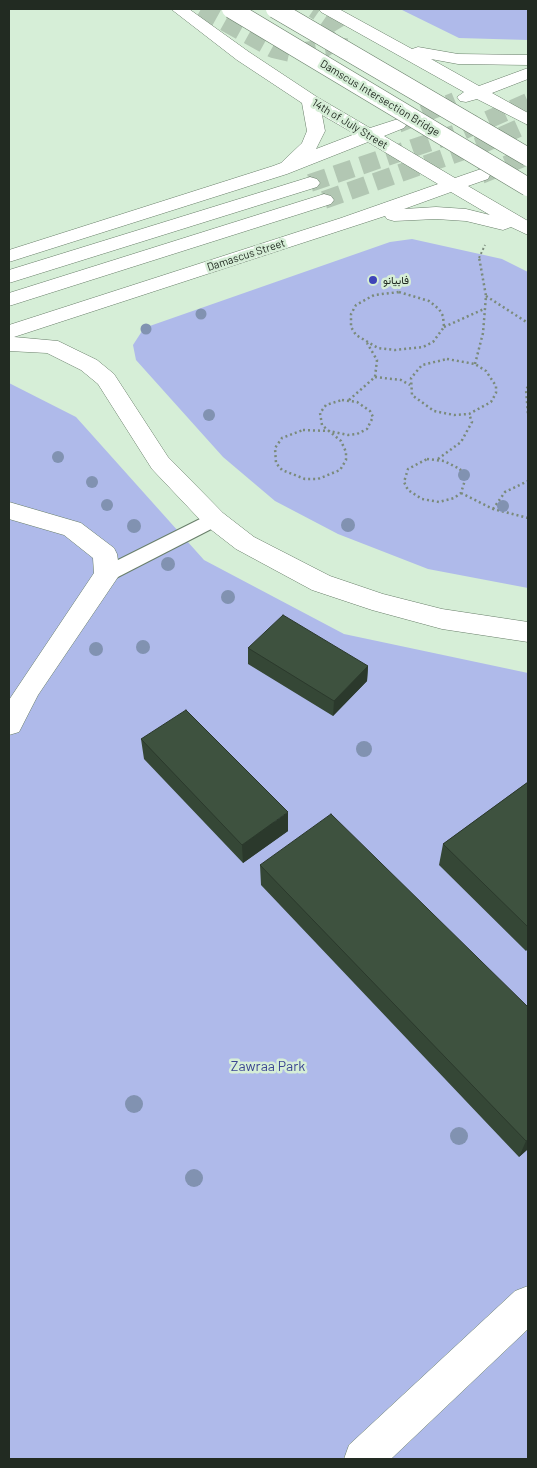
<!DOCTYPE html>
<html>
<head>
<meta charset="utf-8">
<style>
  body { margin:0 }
  #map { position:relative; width:537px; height:1468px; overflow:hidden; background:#d6eed7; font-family:Barlow,sans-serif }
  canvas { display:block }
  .frame { position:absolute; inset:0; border:10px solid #222b22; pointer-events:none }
</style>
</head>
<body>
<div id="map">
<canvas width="537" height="1468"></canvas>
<div class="frame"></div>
</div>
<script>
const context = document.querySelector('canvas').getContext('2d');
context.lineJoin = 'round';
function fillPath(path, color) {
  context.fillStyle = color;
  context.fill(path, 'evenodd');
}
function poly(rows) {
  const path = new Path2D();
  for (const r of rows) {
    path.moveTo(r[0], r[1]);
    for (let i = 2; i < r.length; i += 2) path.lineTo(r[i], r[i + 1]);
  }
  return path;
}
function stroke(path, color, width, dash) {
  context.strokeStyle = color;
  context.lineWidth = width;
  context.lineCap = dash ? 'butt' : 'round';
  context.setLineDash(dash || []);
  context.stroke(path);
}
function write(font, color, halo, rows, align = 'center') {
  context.font = font + ' Barlow,Vazirmatn,sans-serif';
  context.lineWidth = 5;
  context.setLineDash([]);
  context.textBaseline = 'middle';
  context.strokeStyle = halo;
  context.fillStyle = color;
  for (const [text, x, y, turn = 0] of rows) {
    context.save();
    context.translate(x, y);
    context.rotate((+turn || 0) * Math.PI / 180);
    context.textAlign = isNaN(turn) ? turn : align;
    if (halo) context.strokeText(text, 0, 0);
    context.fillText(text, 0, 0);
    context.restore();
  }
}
fillPath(poly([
  [400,9,528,9,528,40,459,38],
  [412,239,502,259,528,272,528,588,428,569,338,534,275,501,223,457,136,360,133,345,144,328,390,242],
  [9,383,76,417,204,560,344,634,528,673,528,1459,9,1459]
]), '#afbaea');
stroke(poly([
  [201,9,273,49,291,53,325,48,339,38,340,30,337,25,314,9],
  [398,124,455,101],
  [481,175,528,156],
  [310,183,460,132,528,102],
  [324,200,483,144,528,124]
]), '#b2c7b3', 18, [18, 9]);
const service = poly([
  [214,512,221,514,224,519,221,524,114,579,107,582,100,579,97,574,100,569,214,512]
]);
const pedestrian = poly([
  [9,502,81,523,114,548,117,554,120,574,38,695,19,732,9,735,9,700,94,573,93,558,64,535,9,519,9,502]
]);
const minor = poly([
  [528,1286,528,1329,391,1459,344,1459,349,1445,515,1291,528,1286]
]);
const primary = poly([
  [171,9,189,9,249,52,317,97,370,128,398,119,404,120,407,124,404,128,384,136,455,178,481,169,488,171,490,175,488,179,468,186,528,221,528,235,511,227,503,230,466,221,436,219,394,221,387,219,385,216,14,337,58,341,97,360,114,374,168,457,223,513,254,537,330,576,383,594,442,609,528,622,528,642,442,629,372,610,312,590,236,549,205,525,152,469,98,384,81,370,47,353,9,351,9,325,341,218,438,184,368,142,287,174,9,262,9,250,273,166,281,163,302,143,307,131,302,103,237,60,171,9],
  [322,115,355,134,316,149,325,131,322,115],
  [451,192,490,215,466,209,436,207,404,209,451,192],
  [319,9,339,9,412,49,418,47,458,54,528,55,528,65,458,64,431,59,479,86,528,68,528,79,492,93,528,113,528,125,477,99,466,102,460,101,457,97,464,92,321,12,319,9],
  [310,177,317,179,320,183,317,187,9,283,9,270,310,177],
  [324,194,331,196,334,200,331,204,9,306,9,293,324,194]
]);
stroke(service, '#687e69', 2);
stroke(pedestrian, '#687e69', 1);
stroke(minor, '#687e69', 1);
stroke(primary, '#687e69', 1);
stroke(poly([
  [479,258,485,245]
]), '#7a8a7a', 2, [2, 2.5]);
stroke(poly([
  [399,292,429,301,439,309,443,316,444,327,433,342,423,347,395,350,378,348,356,335,351,327,351,314,356,305,374,295,399,292],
  [486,296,528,323],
  [444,327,484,309],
  [447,359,475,364,486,371,496,386,496,393,491,402,469,414,454,415,434,411,412,395,411,378,422,365,447,359],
  [475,364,483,333,486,296,479,257],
  [375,377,401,380,410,385],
  [528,387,526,389,528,415],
  [342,400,357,402,370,411,373,417,367,429,357,434,348,435,329,431,322,425,320,413,326,405,342,400],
  [349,400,375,377,377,360,367,343],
  [303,430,329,431,341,441,346,452,346,460,340,470,318,479,305,479,282,470,276,463,275,448,282,438,303,430],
  [427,459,444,461,460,469,465,480,461,493,454,498,439,502,422,499,408,490,404,482,408,469,427,459],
  [438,459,461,442,472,422,469,414],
  [461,493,493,509,528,518],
  [493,509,505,492,528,481]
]), '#7a8a7a', 2.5, [2, 3]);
fillPath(service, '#fff');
fillPath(pedestrian, '#fff');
fillPath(minor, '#fff');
fillPath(primary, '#fff');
const primaryBridge = poly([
  [231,9,528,187],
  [275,9,528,157]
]);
stroke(primaryBridge, '#687e69', 19, []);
stroke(primaryBridge, '#fff', 18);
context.fillStyle = '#8192b1';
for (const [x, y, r] of [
  [201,314,5.5],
  [146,329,5.5],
  [209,415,6],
  [58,457,6],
  [464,475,6],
  [92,482,6],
  [107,505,6],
  [503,506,6],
  [348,525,7],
  [134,526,7],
  [168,564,7],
  [228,597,7],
  [143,647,7],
  [96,649,7],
  [364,749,8],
  [134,1104,9],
  [459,1136,9],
  [194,1178,9]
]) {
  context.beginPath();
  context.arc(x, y, r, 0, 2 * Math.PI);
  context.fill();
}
fillPath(poly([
  [248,648,368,666,367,681,333,716,248,664],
  [141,739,288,831,243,863,144,759],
  [528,782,528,949,526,951,439,865,443,844],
  [260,865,528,1007,528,1149,519,1157,261,885]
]), '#354736');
fillPath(poly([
  [368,666,367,681,333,716,334,701],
  [288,812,288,831,243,863,242,845],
  [528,1140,528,1149,519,1157,526,1141]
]), '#2b392c');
const building = poly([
  [283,615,368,666,334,701,248,648,283,615],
  [186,710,288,812,242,845,141,739,186,710],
  [528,782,528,927,443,844,528,782],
  [331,814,528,1007,528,1140,526,1141,260,865,331,814]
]);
fillPath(building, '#3e523f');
stroke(building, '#2b392c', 1);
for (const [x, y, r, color] of [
  [373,280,5,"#3e44b8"]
]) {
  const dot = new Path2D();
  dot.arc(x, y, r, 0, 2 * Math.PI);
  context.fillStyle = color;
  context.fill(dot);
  stroke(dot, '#d6eed7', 2);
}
write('11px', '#222b22', '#d6eed7', [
  ["Damscus Intersection Bridge",380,98,31],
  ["14th of July Street",350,124,31],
  ["Damascus Street",246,255,-18]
]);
write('11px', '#222b22', '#d6eed7', [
  ["فابيانو",383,280]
], 'left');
write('14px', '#3c4692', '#d6eed7', [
  ["Zawraa Park",268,1066]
]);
</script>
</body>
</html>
